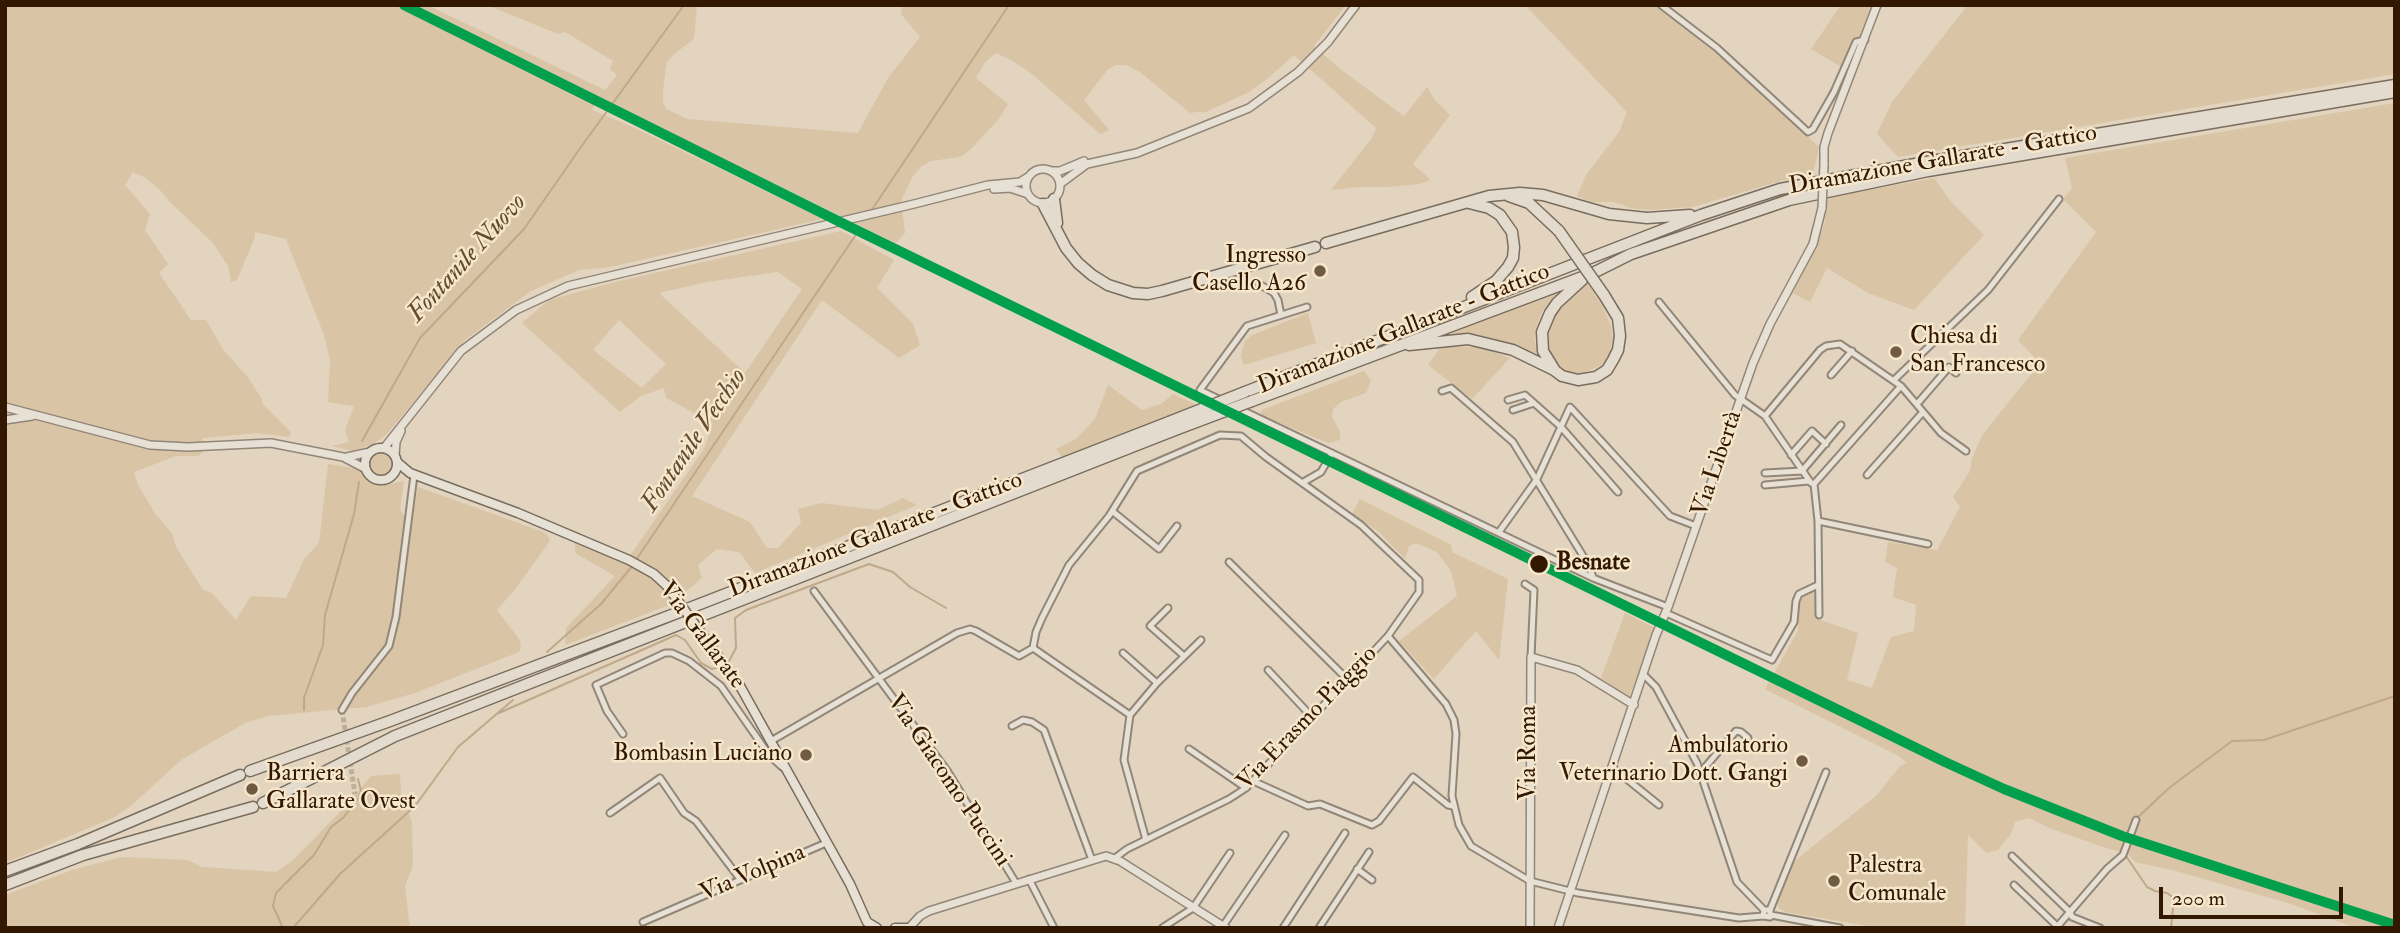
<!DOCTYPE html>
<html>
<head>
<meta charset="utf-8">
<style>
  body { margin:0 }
  #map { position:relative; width:2400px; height:933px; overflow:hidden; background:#e2d4be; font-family:"IM FELL Double Pica",serif }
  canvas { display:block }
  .frame { position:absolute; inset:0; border:7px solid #321800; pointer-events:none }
  .scale { position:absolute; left:2159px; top:887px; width:184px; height:32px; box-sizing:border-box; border:4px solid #321800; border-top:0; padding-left:9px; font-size:21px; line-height:24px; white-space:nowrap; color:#321800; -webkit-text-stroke:5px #f6e6cb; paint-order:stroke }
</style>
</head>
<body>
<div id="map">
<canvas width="2400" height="933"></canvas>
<div class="frame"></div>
<div class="scale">200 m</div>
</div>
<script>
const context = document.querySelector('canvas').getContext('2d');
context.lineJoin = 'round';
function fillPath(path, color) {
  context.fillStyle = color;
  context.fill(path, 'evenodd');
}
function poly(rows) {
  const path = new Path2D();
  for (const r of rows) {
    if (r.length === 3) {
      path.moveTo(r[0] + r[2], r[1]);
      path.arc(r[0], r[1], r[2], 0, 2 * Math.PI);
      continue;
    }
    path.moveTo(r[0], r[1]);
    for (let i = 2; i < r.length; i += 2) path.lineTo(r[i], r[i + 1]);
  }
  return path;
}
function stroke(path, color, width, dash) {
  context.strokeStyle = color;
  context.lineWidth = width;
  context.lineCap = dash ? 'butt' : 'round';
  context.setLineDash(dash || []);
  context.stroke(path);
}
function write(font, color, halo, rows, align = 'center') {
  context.font = font + ' "IM FELL Double Pica",serif';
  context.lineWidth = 5;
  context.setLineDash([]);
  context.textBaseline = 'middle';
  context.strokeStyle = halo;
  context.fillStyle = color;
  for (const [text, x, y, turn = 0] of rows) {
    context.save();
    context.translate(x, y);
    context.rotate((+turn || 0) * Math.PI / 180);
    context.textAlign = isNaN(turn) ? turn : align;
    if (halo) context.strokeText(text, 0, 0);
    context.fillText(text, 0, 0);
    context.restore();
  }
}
fillPath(poly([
  [5,5,397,5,595,103,592,110,635,128,823,219,610,267,579,270,531,291,465,340,386,435,373,444,353,451,332,446,349,442,345,430,354,406,328,402,330,360,324,335,286,239,255,232,255,237,237,280,231,282,228,266,213,243,171,203,160,190,146,178,133,172,125,185,150,214,145,230,168,264,159,273,191,320,206,320,224,351,247,376,262,399,262,403,291,432,289,437,258,433,202,438,205,450,198,456,176,456,134,472,138,485,156,515,172,533,176,547,203,590,212,593,236,620,251,596,286,598,304,559,319,543,328,464,355,468,381,486,404,481,400,510,411,526,418,487,546,533,550,541,516,588,497,610,519,639,521,645,519,652,415,693,366,707,268,716,245,723,181,760,132,805,113,818,5,863],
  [409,5,427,5,605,90,617,75,610,69,613,61,565,32,558,34,487,5,697,5,694,39,673,55,667,62,663,90,663,103,666,109,687,119,858,133,888,78,920,37,901,14,903,5,1346,5,1314,46,1340,69,1404,116,1427,87,1434,99,1450,115,1413,164,1431,180,1419,184,1388,187,1359,187,1331,190,1372,138,1376,128,1294,55,1267,79,1249,92,1206,112,1197,112,1190,113,1140,72,1126,65,1116,65,1108,69,1084,100,1109,130,1100,134,1032,74,1011,60,996,53,986,61,976,78,1008,104,998,120,970,150,960,157,931,161,922,166,913,176,901,201,905,233,896,243],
  [1525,5,1653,5,1737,69,1819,147,1813,174,1780,181,1693,207,1649,210,1630,208,1614,202,1591,202,1577,196,1586,175,1619,132,1627,112],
  [1841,5,1872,5,1848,71,1811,49],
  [1963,5,2395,5,2395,74,1898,157,1877,134,1892,102,1966,7],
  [2395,103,2395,928,2356,928,2288,903,2176,871,2135,862,2128,854,2106,848,2049,828,2029,818,2015,822,2011,834,1998,850,1986,853,1968,835,1965,928,1881,928,1785,912,1778,907,1777,900,1793,862,1877,795,1900,766,1907,763,1897,755,1765,689,1798,631,1799,602,1806,594,1814,592,1818,619,1858,633,1847,680,1872,688,1891,637,1914,631,1916,605,1893,597,1897,568,1885,562,1888,542,1937,550,1960,507,1953,497,1970,471,1972,458,1983,434,2040,363,2018,340,2096,232,2063,199,2072,188,2065,158],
  [1934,178,1952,203,1984,235,1914,310,1868,293,1827,268,1810,302,1792,293,1817,247,1825,221,1827,200,1831,197],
  [841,231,894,260,877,288,913,324,920,345,899,358,822,300,692,496,750,522,767,548,778,548,801,523,798,509,821,503,878,510,903,498,917,505,755,573,739,552,717,549,698,565,702,578,669,605,565,645,566,628,615,576,575,553,575,542,625,563,704,449,713,423,666,398,664,388,641,396,620,412,522,323,549,300,615,282],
  [778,272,802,289,745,373,659,293,707,282],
  [619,320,666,364,642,388,593,350],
  [1588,283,1603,307,1611,326,1613,339,1610,352,1604,364,1583,373,1567,373,1558,366,1549,352,1546,337,1550,321,1558,308,1575,292],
  [1562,290,1543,310,1538,322,1534,338,1539,358,1492,339,1469,335,1444,336],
  [1308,313,1316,343,1244,365,1241,356,1245,341,1252,335],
  [1446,347,1480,347,1510,358,1472,399,1428,365,1439,349],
  [1364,371,1371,381,1366,393,1341,402,1333,409,1332,417,1340,432,1340,440,1328,443,1260,415,1262,410],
  [1108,385,1142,410,1161,404,1173,394,1197,405,1062,457,1056,449,1076,439,1095,419],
  [381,464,11],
  [1360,499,1451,545,1452,552,1508,579,1499,660,1476,631,1434,679,1399,641,1457,596,1451,571,1437,552,1416,543,1409,546,1405,559,1378,531,1352,514],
  [1625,613,1655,628,1629,697,1601,678],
  [400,774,401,795,412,822,413,865,405,886,410,928,5,928,5,895,75,869,122,857,188,860,202,867,276,872,292,861,343,809,371,776]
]), '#d9c4a5');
stroke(poly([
  [871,211,1009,5],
  [362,441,420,338,524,229,581,147,684,5],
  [636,560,855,236],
  [547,652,601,604,633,565],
  [728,663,736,648,735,618,746,610,869,564,893,572,910,587,946,608],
  [304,710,304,698,323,645,325,615,354,514,359,482],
  [499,713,676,635,685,640,701,663,712,669,723,666],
  [2136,819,2169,788,2232,741,2264,740,2395,696],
  [2126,856,2147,887,2155,891,2167,893,2174,898,2171,928],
  [283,928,273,906,276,893,314,855,331,827,343,818,358,799,361,791,358,779],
  [293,928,340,874,415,806,458,747,513,700]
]), '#bfa98a', 2);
stroke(poly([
  [342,710,355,794]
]), '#bfae98', 5, [5, 2.5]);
const minor = poly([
  [1661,5,1717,48,1808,132,1813,129,1834,92,1856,42,1865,40],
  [1259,284,1274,293,1278,300,1281,315],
  [1659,302,1735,395,1765,416,1811,483,1814,484,1818,521,1819,615],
  [1307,307,1247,326,1200,390,1593,578,1668,607],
  [1831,375,1852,351],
  [1894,380,1988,290,2059,199],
  [1442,391,1451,388,1513,442,1588,564,1593,577],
  [1508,400,1525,395,1561,427,1618,492],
  [1917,404,1949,367,1956,373],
  [1513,410,1534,403],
  [1765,416,1820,350,1826,346,1840,344,1901,386,1941,433,1966,451],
  [1791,455,1812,431,1826,444],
  [1765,473,1802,471,1841,425],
  [1867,475,1923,412],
  [1302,483,1321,472,1332,453],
  [1814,484,1901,386],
  [1765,485,1809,481],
  [1112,511,1159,549,1177,526],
  [1818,521,1928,544],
  [1499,532,1537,479,1570,407,1670,516,1696,526],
  [1229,562,1347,679],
  [1525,584,1534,590,1531,657],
  [814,591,948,772,1016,883],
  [1168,608,1150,626,1184,656],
  [1666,613,1772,660,1794,622,1796,601,1799,594,1818,585],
  [1388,636,1446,704,1454,720,1456,734,1452,796,1459,825,1471,846,1530,881,1578,893,1739,918,1763,916],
  [1033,648,1036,632,1042,618,1069,565,1109,516,1137,471,1220,435,1241,436,1266,457,1361,525,1419,580,1419,592,1388,636,1246,788,1229,799,1127,849,1115,858],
  [1033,648,1130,715],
  [1123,653,1157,683,1130,715],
  [1268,670,1312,717],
  [1644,675,1656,687,1697,763,1737,882,1764,910,1770,910,1770,917,1763,916,1764,910],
  [1157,683,1201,640],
  [342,710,352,693,389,646,396,617,414,475],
  [1130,715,1124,760,1146,840],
  [1012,726,1023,720,1032,722,1044,730,1092,860],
  [623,734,607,711,596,685,665,653,672,653,689,661,721,686,769,755,782,767],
  [771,741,957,633,970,629,976,631,1019,656,1033,648],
  [1189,749,1246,788],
  [1613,768,1659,805],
  [1701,772,1736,731,1741,732,1748,738],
  [1253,781,1308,806,1320,804,1372,825,1379,821,1413,777,1448,805,1453,806],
  [610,813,660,778,684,813,696,821,740,879],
  [2012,856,2070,912,2072,917,2100,928],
  [1357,869,1372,880],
  [1029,879,1054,928],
  [2014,885,2057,926],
  [1770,910,1826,772],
  [1771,915,1840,928],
  [643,922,826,843],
  [1223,926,1285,835],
  [1162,928,1193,908,1230,853],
  [1283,928,1345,833],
  [1319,928,1369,852],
  [2056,928,2107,869,2123,855,2136,820]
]);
const tertiary = poly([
  [1824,165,1824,147,1828,133,1877,5],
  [1043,186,17],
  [1051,171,1060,171,1084,161],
  [1060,184,1087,164,1137,153,1249,108,1298,72,1328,42,1356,5],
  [994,189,1010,188,1028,194],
  [5,407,150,445,188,447,271,443,343,457,366,469],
  [5,420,32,416],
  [384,448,461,351,516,310,568,286,914,204,988,185,1020,182,1028,177],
  [395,456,396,442,401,431],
  [347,457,370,452],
  [909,928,920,916,929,911,1106,856,1120,861,1226,928],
  [1530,928,1531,657,1577,670,1634,705],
  [1558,928,1656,635,1668,607,1753,363,1770,324,1813,244,1822,208]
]);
const secondary = poly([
  [381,464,16],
  [397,462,410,473,518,513,629,560,654,574,667,586],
  [740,686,850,884,867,922,877,928],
  [895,928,907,928]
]);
const motorway = poly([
  [1509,196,1529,203,1559,231],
  [1054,199,1057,223],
  [1469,203,1489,208,1500,215,1512,232,1514,247,1513,258,1508,267,1496,281,1472,297],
  [1043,204,1066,248,1078,263,1092,275,1108,285,1133,293,1148,294,1162,291,1315,247],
  [1326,243,1489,196,1520,193,1543,195,1609,214,1647,218,1690,215],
  [1409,345,1468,339,1513,350,1554,370,1562,376,1578,380,1596,377,1607,370,1613,360,1618,350,1620,336,1618,318,1604,295],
  [1554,369,1543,351,1542,332,1550,313,1557,303,1582,280],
  [1245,392,1701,215,1780,189,1926,162,2395,85],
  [1252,401,1593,273,1631,254,1789,200,1928,171,2395,92],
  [250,771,390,721,669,616,1169,422],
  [263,803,395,736,1175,430],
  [5,871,78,844,240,775],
  [5,885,83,855,253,807]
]);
stroke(minor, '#928678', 9);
stroke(tertiary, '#928678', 10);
stroke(secondary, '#786d5e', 11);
stroke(motorway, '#786d5e', 13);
stroke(minor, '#e7e0d5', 5);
stroke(tertiary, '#e7e0d5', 7);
stroke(secondary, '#e7e0d5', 8);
stroke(motorway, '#e3dbce', 10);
const tertiaryBridge = poly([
  [1822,208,1824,165]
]);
const secondaryBridge = poly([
  [667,586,740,686]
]);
const motorwayBridge = poly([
  [1559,231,1604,295],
  [1169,422,1245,392],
  [1175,430,1252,401]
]);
stroke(tertiaryBridge, '#928678', 10, []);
stroke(secondaryBridge, '#786d5e', 11, []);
stroke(motorwayBridge, '#786d5e', 13, []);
stroke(tertiaryBridge, '#e7e0d5', 7);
stroke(secondaryBridge, '#e7e0d5', 8);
stroke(motorwayBridge, '#e3dbce', 10);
stroke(poly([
  [404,5,840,222,1945,762,2004,789,2122,836,2395,925]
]), '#029f4d', 10);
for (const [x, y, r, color] of [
  [1320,271,7,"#705a42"],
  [1896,352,7,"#705a42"],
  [1539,564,10,"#321800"],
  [806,755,7,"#705a42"],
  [1802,761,7,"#705a42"],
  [252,789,7,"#705a42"],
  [1834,881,7,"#705a42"]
]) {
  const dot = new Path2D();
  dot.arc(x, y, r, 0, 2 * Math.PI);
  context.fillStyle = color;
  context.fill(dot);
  stroke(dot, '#f6e6cb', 2.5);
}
write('24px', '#321800', '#f6e6cb', [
  ["Diramazione Gallarate - Gattico",1943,161,-10],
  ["Diramazione Gallarate - Gattico",1404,330,-22],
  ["Via Libertà",1718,464,-71],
  ["Diramazione Gallarate - Gattico",876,536,-21],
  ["Via Gallarate",701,636,53],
  ["Via Erasmo Piaggio",1308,719,-46],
  ["Via Roma",1530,753,-90],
  ["Via Giacomo Puccini",948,781,56],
  ["Via Volpina",753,874,-23]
]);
write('24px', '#321800', '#f6e6cb', [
  ["Ingresso",1306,257],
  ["Casello A26",1306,285],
  ["Chiesa di",1910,338,"left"],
  ["San Francesco",1910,366,"left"],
  ["Ambulatorio",1788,747],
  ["Veterinario Dott. Gangi",1788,775],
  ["Bombasin Luciano",792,755],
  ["Barriera",266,775,"left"],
  ["Gallarate Ovest",266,803,"left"],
  ["Palestra",1848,867,"left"],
  ["Comunale",1848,895,"left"]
], 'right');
write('bold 24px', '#321800', '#f6e6cb', [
  ["Besnate",1556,564]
], 'left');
write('italic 26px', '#644b2e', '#f6e6cb', [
  ["Fontanile Nuovo",468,259,-48],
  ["Fontanile Vecchio",695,441,-56]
]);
</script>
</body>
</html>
